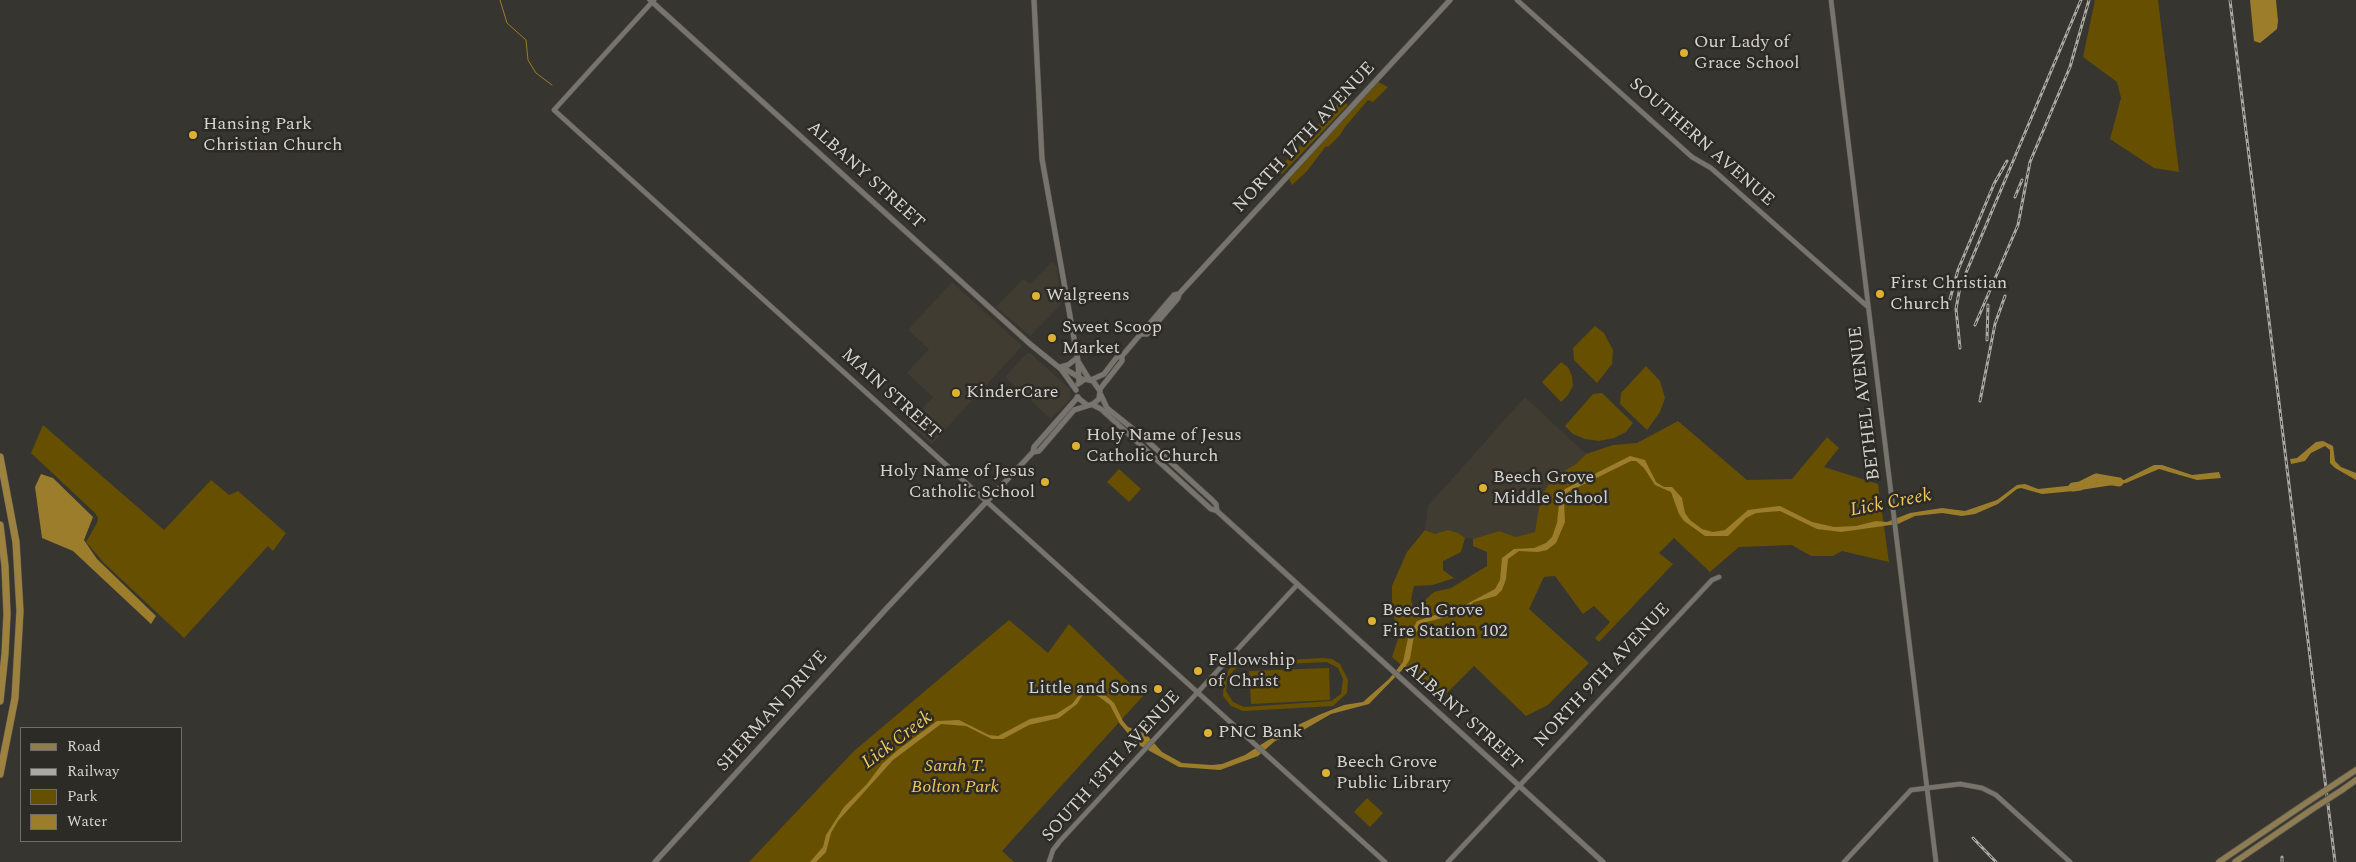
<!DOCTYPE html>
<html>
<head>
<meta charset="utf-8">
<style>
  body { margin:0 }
  #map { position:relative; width:2356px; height:862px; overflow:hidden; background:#373530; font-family:Spectral,serif }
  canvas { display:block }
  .legend { position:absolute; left:20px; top:727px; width:162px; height:115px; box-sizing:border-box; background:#2d2b26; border:1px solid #706e6a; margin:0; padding:6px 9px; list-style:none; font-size:15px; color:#d5d3d0 }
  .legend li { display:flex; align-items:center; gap:10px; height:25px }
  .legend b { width:25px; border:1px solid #706e6a }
</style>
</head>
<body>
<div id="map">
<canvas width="2356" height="862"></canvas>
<ul class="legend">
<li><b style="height:6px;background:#8e7c52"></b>Road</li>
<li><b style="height:6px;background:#aba9a5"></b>Railway</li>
<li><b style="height:14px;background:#674f00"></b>Park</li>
<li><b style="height:14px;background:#9b7d2b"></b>Water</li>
</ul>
</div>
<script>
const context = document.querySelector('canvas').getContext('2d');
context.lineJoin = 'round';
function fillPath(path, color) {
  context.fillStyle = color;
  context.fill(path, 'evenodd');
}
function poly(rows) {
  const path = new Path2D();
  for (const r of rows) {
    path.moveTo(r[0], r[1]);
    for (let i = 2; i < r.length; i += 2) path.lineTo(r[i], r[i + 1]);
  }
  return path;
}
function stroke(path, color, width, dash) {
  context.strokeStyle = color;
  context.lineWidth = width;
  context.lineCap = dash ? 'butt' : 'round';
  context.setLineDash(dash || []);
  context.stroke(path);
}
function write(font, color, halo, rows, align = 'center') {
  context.font = font + ' Spectral,serif';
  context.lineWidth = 5;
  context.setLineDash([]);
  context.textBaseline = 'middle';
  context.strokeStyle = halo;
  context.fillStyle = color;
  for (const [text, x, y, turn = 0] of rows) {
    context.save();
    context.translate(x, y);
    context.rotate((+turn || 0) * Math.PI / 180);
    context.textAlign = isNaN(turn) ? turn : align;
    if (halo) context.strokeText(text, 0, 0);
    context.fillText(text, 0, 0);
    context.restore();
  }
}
fillPath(poly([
  [1052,262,1057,267,1061,305,1030,336,996,307,1023,279,1030,284],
  [952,282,1022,346,932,444,909,424,933,397,907,373,929,349,908,330],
  [1027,353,1030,353,1070,389,1071,398,1051,419,1005,377],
  [1525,397,1586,454,1576,464,1554,477,1539,505,1539,516,1535,532,1516,538,1499,531,1473,539,1465,538,1458,533,1448,530,1435,534,1425,530,1428,506]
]), '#413c31');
fillPath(poly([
  [2095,0,2158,0,2179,172,2154,168,2110,139,2121,98,2117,82,2083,57],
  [1378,82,1388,87,1373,102,1368,100,1345,127,1340,135,1328,147,1326,146,1307,171,1292,185,1289,179],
  [1342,99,1348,105,1282,174,1275,170,1274,168,1277,165,1279,166,1286,161],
  [1595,326,1604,333,1613,350,1612,364,1597,383,1574,360,1573,348],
  [1561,362,1568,367,1572,376,1573,386,1568,395,1561,402,1542,382],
  [1646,366,1660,381,1665,398,1660,412,1647,430,1620,404,1621,393],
  [1602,393,1633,423,1626,432,1614,438,1599,441,1585,439,1573,434,1565,426,1593,394],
  [1678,421,1747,480,1792,479,1827,437,1839,448,1824,467,1878,484,1889,562,1842,551,1833,556,1811,556,1792,545,1739,547,1710,572,1674,538,1659,553,1673,564,1599,642,1595,638,1610,622,1594,606,1583,614,1555,576,1544,577,1529,609,1589,663,1548,705,1526,716,1474,666,1440,700,1392,657,1399,636,1392,609,1392,586,1407,552,1425,530,1435,534,1448,530,1458,533,1465,538,1461,552,1443,561,1443,570,1454,578,1433,585,1414,586,1411,600,1414,610,1434,592,1451,588,1487,566,1487,552,1473,546,1473,539,1499,531,1516,537,1535,532,1541,496,1554,477,1576,464,1586,454,1613,445,1637,443],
  [43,425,164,530,211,480,229,495,238,491,286,533,273,551,268,546,184,638,104,563,86,542,97,523,98,518,95,513,31,453],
  [1119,469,1141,489,1129,502,1107,482],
  [1009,620,1048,653,1069,624,1143,696,1002,851,1014,862,749,862,854,751],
  [1323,658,1332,659,1340,664,1348,680,1347,693,1333,706,1243,711,1231,706,1223,696,1224,677,1230,668,1237,663],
  [1327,662,1338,668,1343,679,1341,694,1331,701,1244,707,1233,702,1226,691,1227,678,1234,670,1240,666],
  [1329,668,1330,700,1251,704,1249,671],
  [1367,798,1383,813,1370,827,1354,812]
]), '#674f00');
fillPath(poly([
  [2250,0,2276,0,2278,21,2277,29,2260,43,2254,41],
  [2323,441,2333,446,2335,461,2341,467,2356,473,2356,480,2335,468,2330,463,2330,450,2325,446,2311,453,2305,461,2291,464,2290,459,2297,458,2316,442],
  [1630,456,1645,460,1656,482,1664,487,1672,487,1682,498,1685,513,1690,520,1702,529,1713,532,1725,530,1748,510,1771,507,1780,506,1812,522,1834,527,1856,526,1876,521,1887,522,1910,513,1942,508,1965,511,1997,500,2017,485,2025,484,2038,489,2124,480,2154,465,2162,465,2192,475,2219,472,2221,478,2197,480,2159,469,2126,483,2074,491,2042,494,2021,488,2017,489,1998,504,1975,514,1962,516,1942,513,1915,516,1898,524,1841,532,1817,529,1780,511,1756,513,1746,518,1728,536,1705,536,1684,521,1679,514,1671,492,1655,485,1644,468,1636,461,1631,461,1568,492,1564,500,1565,522,1556,543,1547,550,1538,552,1519,551,1508,559,1506,579,1502,590,1496,596,1474,602,1462,613,1422,623,1414,636,1410,659,1405,667,1369,704,1331,714,1300,732,1275,741,1258,756,1220,770,1179,767,1137,744,1120,724,1110,705,1090,690,1084,693,1077,704,1059,718,1029,725,1003,739,992,739,966,726,941,724,893,760,838,821,831,833,826,852,816,862,810,862,823,847,826,835,844,807,867,784,882,764,899,749,937,721,959,720,989,735,998,736,1030,719,1056,714,1072,704,1086,686,1105,695,1114,703,1123,721,1128,727,1146,734,1162,752,1182,763,1212,765,1222,764,1245,755,1273,737,1321,714,1344,705,1363,702,1389,679,1403,662,1408,638,1417,621,1465,605,1495,589,1500,580,1502,558,1514,549,1534,548,1546,543,1552,537,1557,523,1560,495,1565,489],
  [41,474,53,478,93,517,84,540,97,559,156,616,151,624,73,551,42,538,35,487]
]), '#9b7d2b');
stroke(poly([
  [500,0,507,23,526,40,528,60,536,73,552,85]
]), '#9b7d2b', 1);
stroke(poly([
  [2073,487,2080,486,2096,478,2119,482]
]), '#9b7d2b', 9);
const tertiary = poly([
  [654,0,554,110,1385,862],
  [1517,0,1692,157,1711,168,1868,307],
  [1831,0,1936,862],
  [1049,862,1053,850,1060,841,1297,585],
  [1448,862,1712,580,1719,577],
  [1844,862,1911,790,1960,784,1982,788,1996,795,2070,862]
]);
const secondary = poly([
  [650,0,1030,344,1061,369,1076,390],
  [1034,0,1042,159,1078,361,1079,382],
  [1142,334,1147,334,1154,326,1178,298,1179,294],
  [1078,361,1089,379],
  [1060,367,1068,365,1077,358],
  [1061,369,1065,369,1082,379],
  [1091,380,1104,374,1117,357,1122,356,1174,295,1179,294,1450,0],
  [1100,389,1122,361,1122,356],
  [1101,395,1107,408,1143,437,1211,499,1216,504,1217,511],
  [1077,397,1087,405],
  [1093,405,1101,409,1211,509,1217,511,1603,862],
  [1033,452,1039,451,1074,410,1093,404,1099,399,1100,391,1093,381,1085,379,1078,384],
  [655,862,886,609,1033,452,1034,447,1078,397]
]);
const primary = poly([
  [2341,780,2356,770],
  [2342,790,2356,780],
  [2219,862,2309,801],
  [2235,862,2311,810]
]);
const motorway = poly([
  [0,457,16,542,20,611,15,698,0,774],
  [0,525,5,566,7,614,5,654,0,701]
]);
stroke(tertiary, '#56544f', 5.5);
stroke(secondary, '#56544f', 6);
stroke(primary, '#56544f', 7);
stroke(motorway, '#56544f', 8);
stroke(tertiary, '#77746e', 4.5);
stroke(secondary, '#77746e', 5);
stroke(primary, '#8e7c52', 5.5);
stroke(motorway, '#9d823f', 7);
const rail = poly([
  [2230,0,2335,862],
  [2015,197,2022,180],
  [1950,299,1958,270,1994,184,2007,161],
  [1975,325,2018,225,2030,162,2070,67,2089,0],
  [1987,340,1988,305],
  [1960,348,1956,309,1960,287,2081,0],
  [1980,401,1995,324,2005,296],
  [1973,838,1996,862],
  [2282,862,2282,857]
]);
stroke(rail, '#aba9a5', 3);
stroke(rail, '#2d2b26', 1, [4]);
const primaryBridge = poly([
  [2309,801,2341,780],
  [2311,810,2342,790]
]);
stroke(primaryBridge, '#56544f', 7, []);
stroke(primaryBridge, '#8e7c52', 5.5);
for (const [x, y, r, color] of [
  [1684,53,5,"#deb133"],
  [193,135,5,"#deb133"],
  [1880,294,5,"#deb133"],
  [1036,296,5,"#deb133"],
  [1052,338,5,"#deb133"],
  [956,393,5,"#deb133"],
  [1076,446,5,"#deb133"],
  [1045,482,5,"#deb133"],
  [1483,488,5,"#deb133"],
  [1372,621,5,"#deb133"],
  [1198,671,5,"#deb133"],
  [1158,689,5,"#deb133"],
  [1208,733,5,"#deb133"],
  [1326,773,5,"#deb133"]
]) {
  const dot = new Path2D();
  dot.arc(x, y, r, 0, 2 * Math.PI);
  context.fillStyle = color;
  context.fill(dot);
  stroke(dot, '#2d2b26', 2);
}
write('18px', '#d5d3d0', '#2d2b26', [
  ["Our Lady of",1694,43],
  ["Grace School",1694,64],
  ["Hansing Park",203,125],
  ["Christian Church",203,146],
  ["First Christian",1890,284],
  ["Church",1890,305],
  ["Walgreens",1046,296],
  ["Sweet Scoop",1062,328],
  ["Market",1062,349],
  ["KinderCare",966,393],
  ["Holy Name of Jesus",1086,436],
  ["Catholic Church",1086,457],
  ["Holy Name of Jesus",1035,472,"right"],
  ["Catholic School",1035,493,"right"],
  ["Beech Grove",1493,478],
  ["Middle School",1493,499],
  ["Beech Grove",1382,611],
  ["Fire Station 102",1382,632],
  ["Fellowship",1208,661],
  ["of Christ",1208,682],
  ["Little and Sons",1148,689,"right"],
  ["PNC Bank",1218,733],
  ["Beech Grove",1336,763],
  ["Public Library",1336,784]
], 'left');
write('18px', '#d5d3d0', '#2d2b26', [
  ["NORTH 17TH AVENUE",1305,138,-47],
  ["SOUTHERN AVENUE",1701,143,41],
  ["ALBANY STREET",865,176,42],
  ["MAIN STREET",890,395,42],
  ["BETHEL AVENUE",1866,403,-97],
  ["NORTH 9TH AVENUE",1603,676,-47],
  ["SHERMAN DRIVE",773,712,-48],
  ["ALBANY STREET",1463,717,42],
  ["SOUTH 13TH AVENUE",1112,767,-48]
]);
write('italic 18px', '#f0c659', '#2d2b26', [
  ["Sarah T.",955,767],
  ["Bolton Park",955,788]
]);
write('italic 19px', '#f3c95c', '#2d2b26', [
  ["Lick Creek",1891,504,-11],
  ["Lick Creek",898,741,-37]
]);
</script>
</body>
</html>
